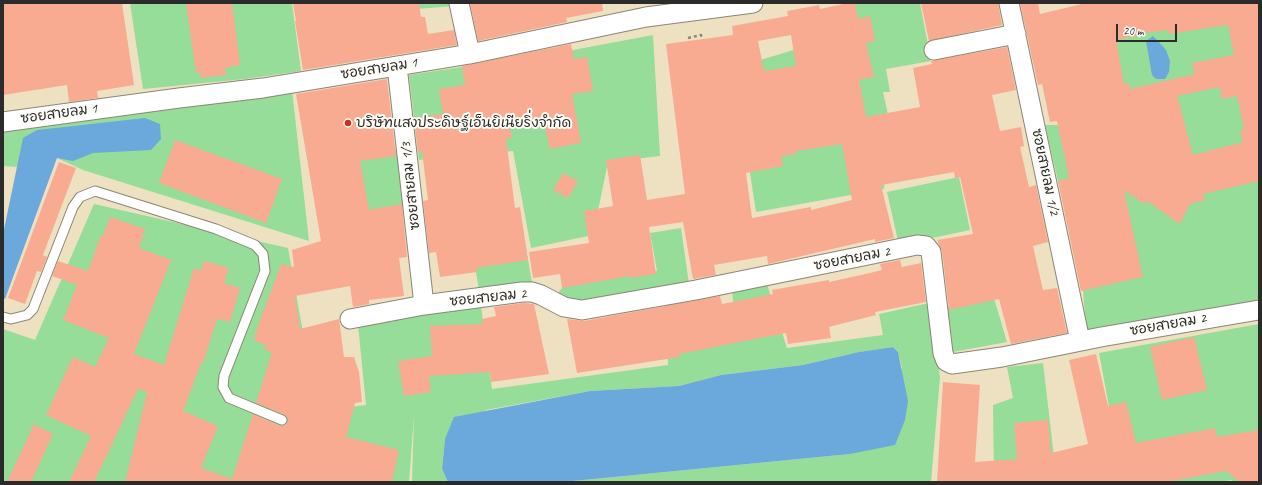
<!DOCTYPE html>
<html>
<head>
<meta charset="utf-8">
<style>
  body { margin:0 }
  #map { position:relative; width:1262px; height:485px; overflow:hidden; background:#eee1c2; font-family:Caveat,sans-serif }
  canvas { display:block }
  .frame { position:absolute; inset:0; border:4px solid #2b2b2b; pointer-events:none }
  .scale { position:absolute; left:1116px; top:24px; width:61px; height:18px; box-sizing:border-box; border:2px solid #2b2b2b; border-top:0; padding-left:5px; font-size:12px; line-height:14px; white-space:nowrap; color:#2b2b2b; -webkit-text-stroke:3px #fdfcf7; paint-order:stroke }
</style>
</head>
<body>
<div id="map">
<canvas width="1262" height="485"></canvas>
<div class="frame"></div>
<div class="scale">20 m</div>
</div>
<script>
const context = document.querySelector('canvas').getContext('2d');
context.lineJoin = 'round';
function fillPath(path, color) {
  context.fillStyle = color;
  context.fill(path, 'evenodd');
}
function poly(rows) {
  const path = new Path2D();
  for (const r of rows) {
    path.moveTo(r[0], r[1]);
    for (let i = 2; i < r.length; i += 2) path.lineTo(r[i], r[i + 1]);
  }
  return path;
}
function stroke(path, color, width, dash) {
  context.strokeStyle = color;
  context.lineWidth = width;
  context.lineCap = dash ? 'butt' : 'round';
  context.setLineDash(dash || []);
  context.stroke(path);
}
function write(font, color, halo, rows, align = 'center') {
  context.font = font + ' Caveat,"Playpen Sans Thai",sans-serif';
  context.lineWidth = 4;
  context.setLineDash([]);
  context.textBaseline = 'middle';
  context.strokeStyle = halo;
  context.fillStyle = color;
  for (const [text, x, y, turn = 0] of rows) {
    context.save();
    context.translate(x, y);
    context.rotate((+turn || 0) * Math.PI / 180);
    context.textAlign = isNaN(turn) ? turn : align;
    if (halo) context.strokeText(text, 0, 0);
    context.fillText(text, 0, 0);
    context.restore();
  }
}
fillPath(poly([
  [130,3,292,3,301,71,245,79,143,89],
  [366,3,453,3,454,6,367,13],
  [850,3,920,3,931,61,886,69,890,92,883,92,889,119,884,189,756,212,734,68,813,44],
  [1240,3,1259,94,1259,303,1086,331,1080,248,1098,39],
  [653,35,660,156,608,162,593,235,531,248,513,151,419,160,409,75,573,50],
  [292,90,309,241,83,170,57,158,17,167,3,166,3,131],
  [1045,125,1064,125,1085,176,1072,241],
  [397,149,405,207,354,213,347,156],
  [959,177,970,230,899,245,887,192],
  [94,204,288,248,302,327,314,411,366,405,358,325,481,306,492,389,668,365,667,299,682,299,695,336,736,334,732,289,766,281,787,348,883,335,879,314,929,303,940,377,931,482,563,482,850,454,902,368,898,352,893,347,859,352,803,365,721,375,679,386,590,391,486,410,445,439,442,469,448,482,412,482,414,415,409,482,3,482,3,329,35,340],
  [520,212,532,283,479,291,468,221],
  [681,228,689,284,573,301,558,293,565,284,657,271,650,233],
  [993,295,1007,342,953,352,943,308],
  [1259,324,1259,482,1234,482,1231,480,1223,482,1123,482,1099,353],
  [1043,363,1057,482,994,482,993,405,1013,398,1007,367]
]), '#95dd98');
fillPath(poly([
  [1153,36,1158,41,1166,50,1170,61,1169,72,1165,79,1156,79,1152,75,1146,41],
  [145,118,160,124,161,139,151,150,93,153,73,161,57,158,5,299,3,298,3,234,23,138,37,130],
  [893,347,898,352,908,401,905,420,895,445,850,454,563,482,448,482,442,469,445,439,454,417,590,391,679,386,721,375,803,365,859,352]
]), '#6ba9dd');
fillPath(poly([
  [3,3,122,3,134,85,97,91,98,98,69,102,67,85,3,95],
  [186,3,232,3,240,65,225,68,226,75,201,78,200,72,196,73],
  [293,3,419,3,421,17,425,17,428,34,454,30,457,45,303,70,295,21,296,21],
  [470,3,602,3,603,11,566,18,567,22,478,41],
  [848,3,855,3,858,19,870,16,875,41,866,43,874,77,859,80,866,117,920,107,913,68,932,64,931,61,1007,47,1016,90,992,95,1000,131,1021,127,1024,146,1020,147,1029,187,1036,185,1048,242,1033,246,1043,290,1057,288,1067,333,1011,344,999,299,949,310,942,251,937,240,973,234,960,177,955,178,954,172,881,185,894,238,875,242,875,239,768,264,767,256,714,265,716,275,693,279,683,222,649,227,656,274,631,278,630,276,562,288,560,274,533,278,529,252,589,243,584,211,613,206,606,160,640,155,647,200,685,194,666,44,733,35,732,26,788,16,787,11,819,5,820,9],
  [791,35,796,66,764,71,758,41],
  [842,144,852,200,811,210,811,207,752,218,746,173,783,166,781,156,796,154,796,151],
  [921,3,998,3,1002,25,929,41],
  [1020,3,1038,3,1040,14,1086,3,1259,3,1259,181,1203,194,1205,200,1190,204,1180,224,1147,201,1144,204,1124,190,1143,277,1081,291,1058,181,1069,178,1057,121,1050,122,1042,84,1038,85],
  [1228,25,1234,55,1192,63,1195,74,1130,89,1129,83,1124,84,1116,40,1138,36,1137,34,1168,30,1169,34],
  [1220,87,1222,99,1237,96,1244,129,1240,130,1243,142,1193,155,1177,96],
  [571,44,574,59,587,57,593,91,572,94,581,143,550,149,544,122,510,128,512,138,506,139,515,208,520,207,528,260,476,268,477,272,440,277,436,252,429,253,423,201,428,200,422,151,418,152,414,118,443,114,439,89,465,85,462,66],
  [387,79,396,156,360,161,369,210,402,204,407,257,399,258,404,296,369,300,369,304,353,307,350,286,295,296,300,329,339,319,344,357,354,357,359,372,362,402,355,403,346,437,399,450,392,482,125,482,147,392,138,389,94,482,69,482,91,436,46,415,73,357,95,367,109,338,63,320,77,285,52,276,58,261,88,271,101,235,103,236,110,217,145,229,139,248,171,260,134,354,164,365,194,268,201,271,204,261,229,268,224,283,240,288,230,322,217,319,203,363,201,363,183,411,218,426,201,468,232,479,253,414,280,426,285,425,288,422,288,419,285,415,256,403,272,352,265,350,266,345,255,341,255,334,281,264,294,267,292,250,321,241,296,94],
  [175,140,282,179,266,223,159,183],
  [59,162,76,168,43,255,47,257,41,272,37,271,25,304,8,298],
  [563,173,578,181,568,198,553,190],
  [900,260,902,267,921,263,926,302,875,312,876,315,829,327,831,338,788,344,786,333,679,354,680,357,577,373,567,319,584,321,720,296,722,304,773,294,772,290,829,280,829,282,870,273,882,270,880,264],
  [523,303,534,304,549,374,491,382,490,372,429,376,431,392,404,396,398,361,432,356,430,326,483,324,482,319,496,316,494,307],
  [1194,337,1207,390,1162,400,1150,347],
  [1096,354,1108,406,1126,402,1136,443,1215,428,1217,437,1259,430,1259,482,1240,482,1226,471,1166,482,937,482,943,382,980,385,975,462,1017,459,1014,423,1048,420,1051,453,1088,444,1069,360],
  [34,424,53,434,31,482,7,482]
]), '#f8ab91');
const service = poly([
  [3,317,11,319,27,315,33,309,73,207,80,197,95,191,216,229,255,245,263,254,265,271,224,376,223,387,229,398,282,420]
]);
const minor = poly([
  [459,3,470,54],
  [1009,3,1080,341],
  [934,50,1016,34],
  [397,66,424,305],
  [3,122,179,98,263,88,470,54,646,17,753,3],
  [350,319,424,305,522,292,532,292,541,295,564,307,582,310,696,290,917,245,926,246,931,252,943,353,946,361,952,364,1002,357,1101,337,1259,310]
]);
stroke(service, '#8c8676', 11);
stroke(minor, '#8c8676', 21);
stroke(poly([
  [688,38,701,35,702,39]
]), '#8c8676', 2.5, [3, 3]);
stroke(service, '#fff', 9);
stroke(minor, '#fff', 19);
for (const [x, y, r, color] of [
  [348,123,4,"#c8321e"]
]) {
  const dot = new Path2D();
  dot.arc(x, y, r, 0, 2 * Math.PI);
  context.fillStyle = color;
  context.fill(dot);
  stroke(dot, '#fdfcf7', 1.5);
}
write('14px', '#2b2b2b', '#fdfcf7', [
  ["ซอยสายลม 1",379,69,-9],
  ["ซอยสายลม 1",59,114,-8],
  ["ซอยสายลม 1/2",1045,172,78],
  ["ซอยสายลม 1/3",411,186,-96],
  ["ซอยสายลม 2",852,259,-11],
  ["ซอยสายลม 2",488,298,-6],
  ["ซอยสายลม 2",1168,325,-10]
]);
write('14px', '#2b2b2b', '#fdfcf7', [
  ["บริษัทแสงประดิษฐ์เอ็นยิเนียริ่งจำกัด",356,123]
], 'left');
</script>
</body>
</html>
